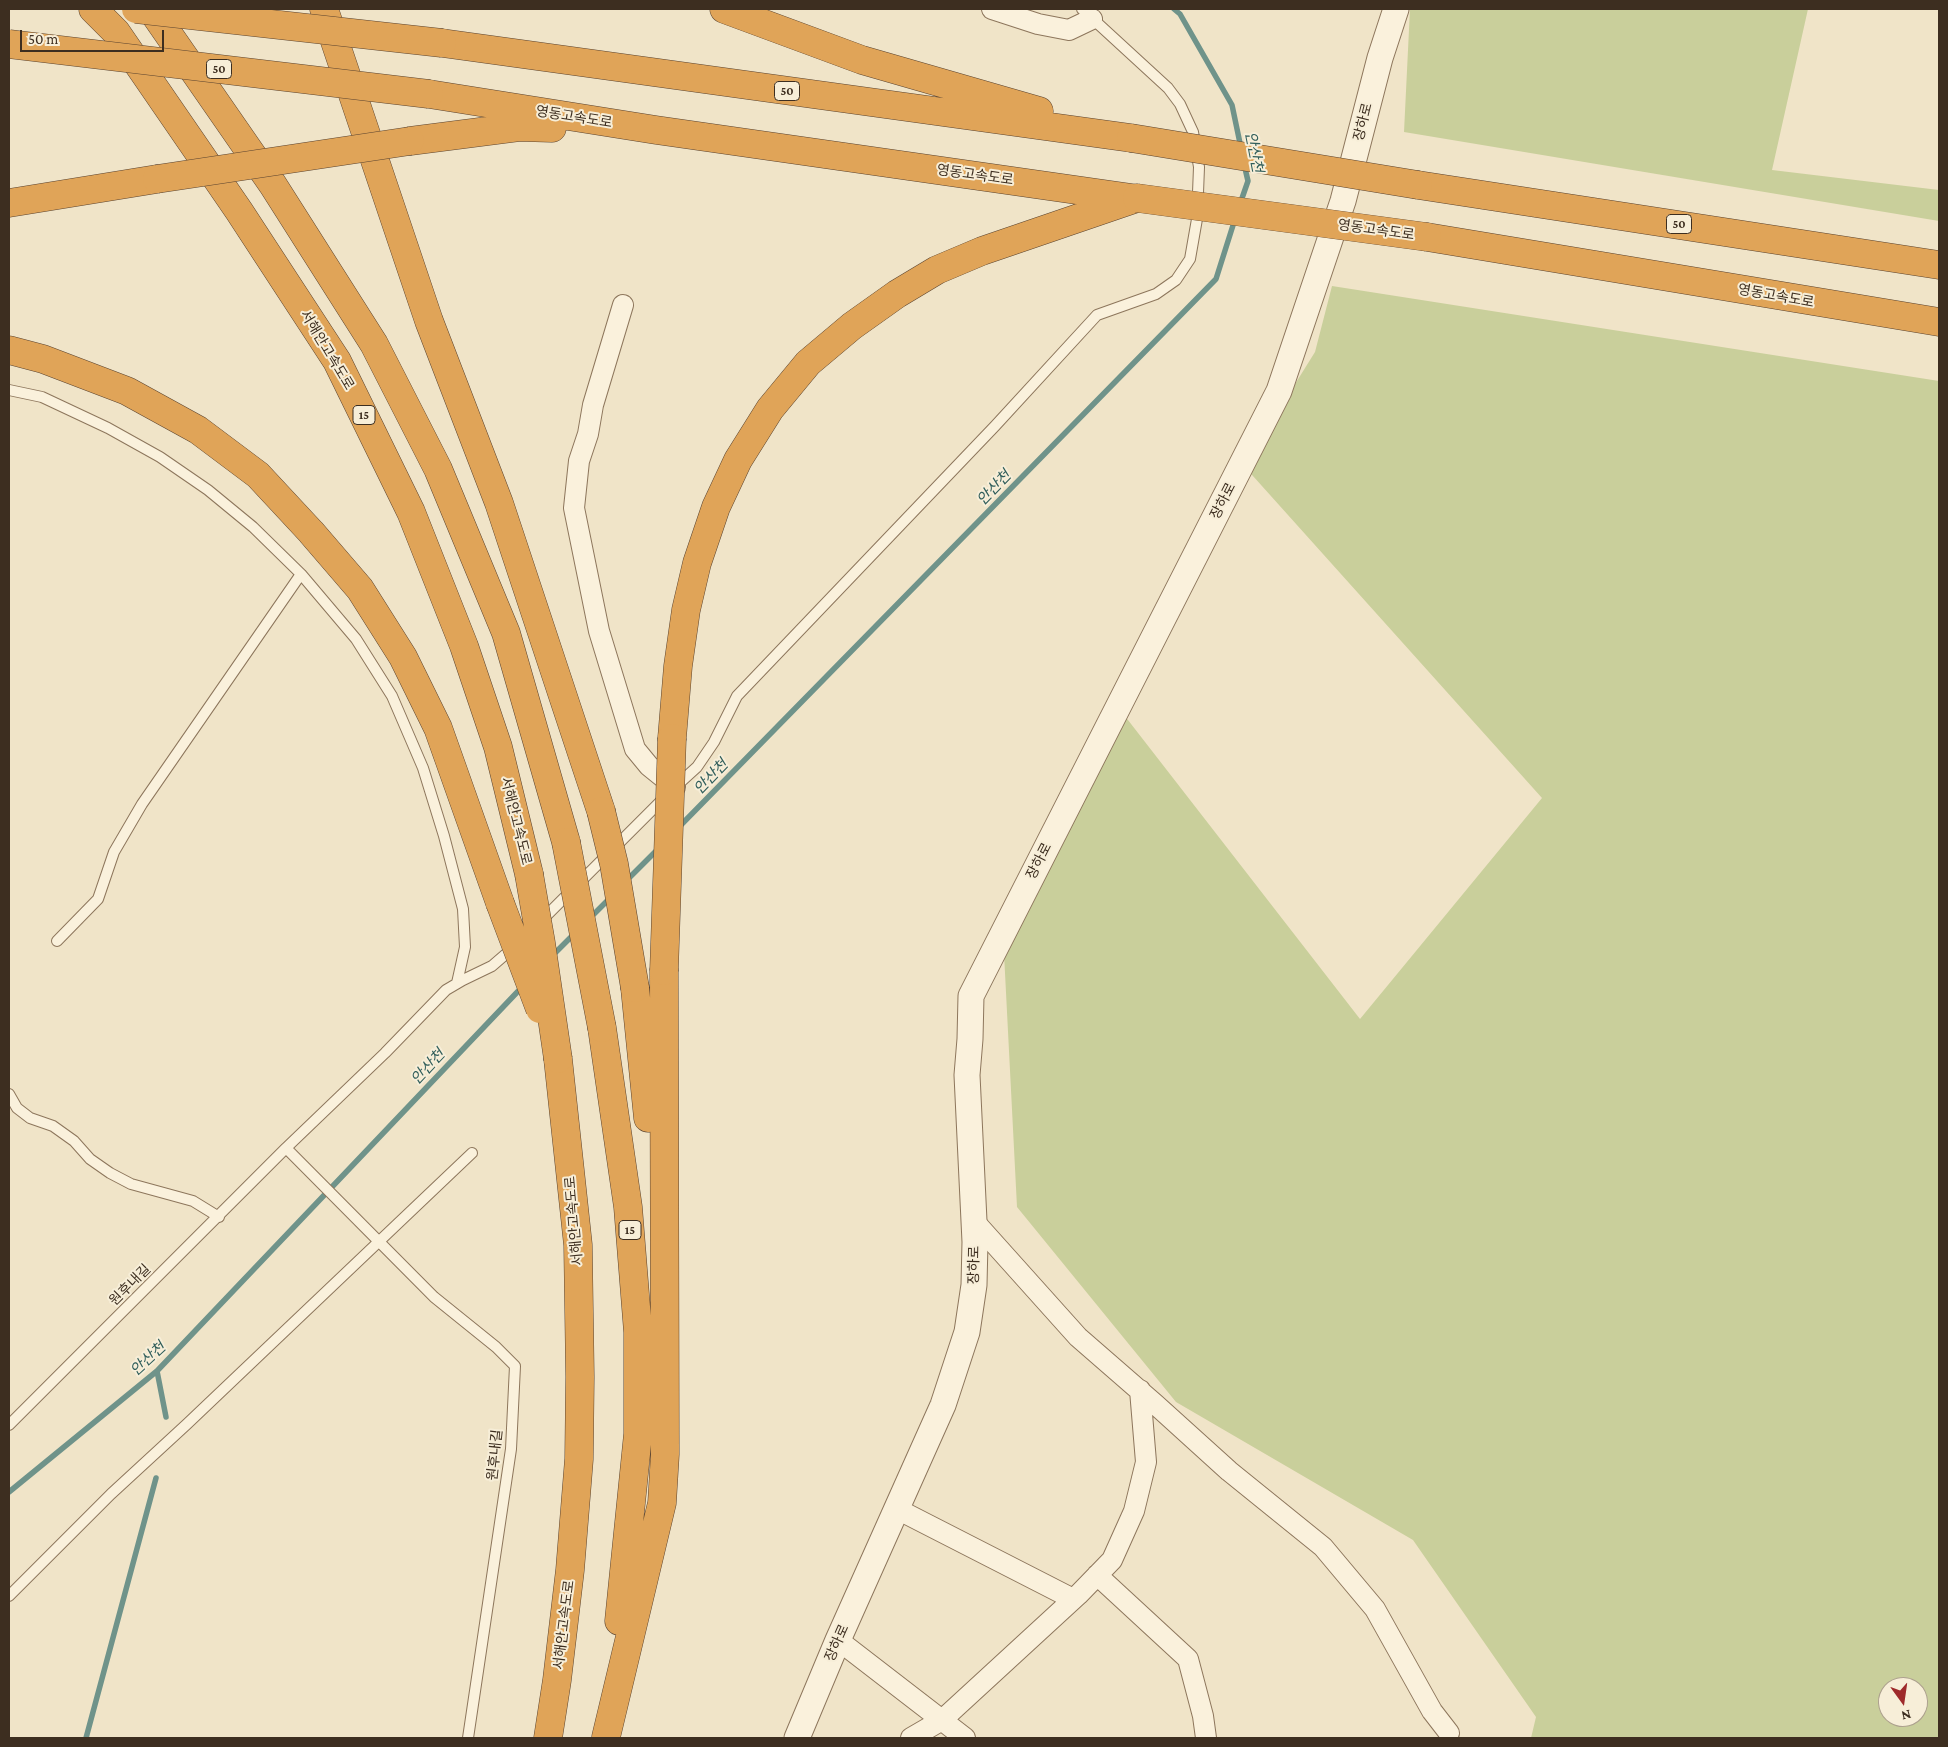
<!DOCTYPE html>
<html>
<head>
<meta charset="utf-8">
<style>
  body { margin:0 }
  #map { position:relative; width:1948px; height:1747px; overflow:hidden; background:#f0e4c8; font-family:"Crimson Pro",serif }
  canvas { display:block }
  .frame { position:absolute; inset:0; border:10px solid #3d2e20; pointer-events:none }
  .north { position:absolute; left:1878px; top:1677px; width:50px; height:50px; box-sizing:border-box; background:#f7eed8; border:1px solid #ada18e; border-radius:50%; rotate:166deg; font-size:14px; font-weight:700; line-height:20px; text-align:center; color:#3d2e20 }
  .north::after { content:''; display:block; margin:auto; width:18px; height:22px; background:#9e2a2b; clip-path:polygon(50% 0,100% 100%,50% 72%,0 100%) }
  .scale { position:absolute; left:20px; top:30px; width:144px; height:22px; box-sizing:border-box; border:2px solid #3d2e20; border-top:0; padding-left:6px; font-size:15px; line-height:18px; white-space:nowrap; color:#3d2e20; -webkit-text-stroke:4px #f7eed8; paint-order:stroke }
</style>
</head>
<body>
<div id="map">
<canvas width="1948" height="1747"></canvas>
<div class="frame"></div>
<div class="north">N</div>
<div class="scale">50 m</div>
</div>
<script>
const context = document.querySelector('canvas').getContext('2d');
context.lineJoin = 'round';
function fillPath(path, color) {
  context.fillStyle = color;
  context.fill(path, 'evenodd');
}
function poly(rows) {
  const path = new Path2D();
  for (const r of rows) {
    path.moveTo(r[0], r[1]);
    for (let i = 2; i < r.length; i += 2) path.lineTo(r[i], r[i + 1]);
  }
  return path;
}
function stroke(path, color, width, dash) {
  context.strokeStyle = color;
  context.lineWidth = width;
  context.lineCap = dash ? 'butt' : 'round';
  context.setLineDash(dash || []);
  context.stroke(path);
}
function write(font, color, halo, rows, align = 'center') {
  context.font = font + ' "Crimson Pro","Noto Sans KR",serif';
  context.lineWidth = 4;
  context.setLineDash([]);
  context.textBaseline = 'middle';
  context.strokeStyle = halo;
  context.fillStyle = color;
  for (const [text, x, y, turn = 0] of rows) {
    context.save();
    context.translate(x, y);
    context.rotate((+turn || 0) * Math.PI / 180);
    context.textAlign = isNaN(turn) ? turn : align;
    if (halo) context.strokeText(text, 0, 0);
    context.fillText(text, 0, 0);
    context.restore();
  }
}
fillPath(poly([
  [1410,9,1808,9,1772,170,1939,190,1939,221,1404,132],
  [1332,286,1939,381,1939,1738,1531,1738,1536,1717,1413,1540,1176,1402,1017,1207,1003,934,1114,702,1360,1019,1542,798,1244,466,1315,352],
  [1888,1687,1918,1687,1918,1717,1888,1717]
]), '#c9cf9b');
stroke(poly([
  [1174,9,1180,14,1232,105,1241,148],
  [1240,204,1248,181,1244,164],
  [678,828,1216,279,1235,219],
  [626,881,660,847],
  [589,919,611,897],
  [552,956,576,932],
  [157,1371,166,1417],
  [9,1492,157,1371,523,986],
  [86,1738,156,1478]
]), '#6f938a', 5.5);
const service = poly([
  [9,390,42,397,108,428,160,457,208,490,253,527,301,574,356,639,392,696,423,768,444,836,463,909,465,947,457,983],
  [675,787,697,767,714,742,737,696,995,426,1097,315,1156,294,1176,280,1190,259,1197,219,1199,167,1193,132,1180,104,1168,88,1082,9],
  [541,921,665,797],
  [57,941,98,899,114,852,142,804,301,574],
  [9,1094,17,1108,30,1118,53,1126,74,1141,90,1159,110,1173,131,1184,193,1201,219,1217],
  [286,1148,385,1053,446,990,463,980,492,966,514,947],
  [9,1425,286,1148,434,1297,496,1347,515,1366,511,1449,468,1738],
  [9,1596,111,1494,187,1424,472,1153]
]);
const minor = poly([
  [992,9,1038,24,1069,30,1092,19],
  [623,305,593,405,588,434,579,461,574,508,599,631,635,749,649,766,675,787],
  [974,1221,1078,1337,1155,1404,1229,1471,1323,1547,1375,1609,1432,1711,1449,1733],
  [897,1509,1073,1599],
  [1097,1575,1188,1659,1203,1716,1206,1738],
  [838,1640,965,1738],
  [911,1738,942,1720,1078,1595,1112,1560,1134,1511,1146,1462,1140,1390]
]);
const tertiary = poly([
  [797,1738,838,1640,943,1405,967,1332,974,1285,975,1242,967,1075,970,1039,971,996,1279,391,1343,201,1380,58,1396,9]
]);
const motorway = poly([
  [93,9,116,32,239,211,337,361,411,512,464,646,498,747,529,874],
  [151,9,273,185,374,344,438,469,506,633,566,842],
  [324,9,429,321,499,503,601,811],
  [724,9,862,60,1039,111],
  [442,43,1131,138],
  [429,94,656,130,1132,198],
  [410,141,519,127,552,128],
  [1418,185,1939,265],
  [9,203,157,179],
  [1427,237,1939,322],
  [9,350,43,359,127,391,198,430,258,475,311,532,360,589,403,657,438,728,500,903],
  [672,738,678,666,686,610,697,563,716,507,738,460,770,409,808,363,852,326,897,294,937,270,982,251,1137,198],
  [635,988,648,1118],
  [602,1028,628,1207,638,1332,638,1434,619,1621],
  [606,1737,662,1503,665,1454,664,971],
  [548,1738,557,1680,570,1570,579,1459,580,1377,578,1245,558,1059]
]);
stroke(service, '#8d765c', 12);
stroke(minor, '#8d765c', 22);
stroke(tertiary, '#8d765c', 27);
stroke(motorway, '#5b4430', 29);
stroke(service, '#faf1dc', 10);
stroke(minor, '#faf1dc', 20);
stroke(tertiary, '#faf1dc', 25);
stroke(motorway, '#e0a458', 28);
const motorwayBridge = poly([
  [136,9,442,43],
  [9,44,429,94],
  [1131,138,1418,185],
  [157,179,410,141],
  [1137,198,1427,237],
  [601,811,614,864,635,988],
  [566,842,602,1028],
  [529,874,541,943,558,1059],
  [500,903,540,1009],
  [664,971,672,738]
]);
stroke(motorwayBridge, '#5b4430', 29, []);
stroke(motorwayBridge, '#e0a458', 28);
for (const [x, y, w] of [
  [219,69,25],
  [787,91,25],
  [1679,224,25],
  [364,415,22],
  [630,1230,22]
]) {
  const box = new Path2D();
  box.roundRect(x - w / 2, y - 9.5, w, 19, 4);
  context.fillStyle = '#f7eed8';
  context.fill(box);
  stroke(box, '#3d2e20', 1);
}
write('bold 12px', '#3d2e20', null, [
  ["50",219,69],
  ["50",787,91],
  ["50",1679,224],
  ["15",364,415],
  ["15",630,1230]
]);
write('14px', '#3d2e20', '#f7eed8', [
  ["영동고속도로",574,117,9],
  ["장하로",1363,122,-76],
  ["영동고속도로",975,175,8],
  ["영동고속도로",1376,230,8],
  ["영동고속도로",1776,296,10],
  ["서해안고속도로",327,350,59],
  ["장하로",1223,501,-63],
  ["서해안고속도로",516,821,76],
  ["장하로",1039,861,-63],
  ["서해안고속도로",574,1221,-95],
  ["장하로",974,1265,-89],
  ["원후내길",130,1285,-45],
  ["원후내길",495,1455,-84],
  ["서해안고속도로",564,1625,-83],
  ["장하로",837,1643,-66]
]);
write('italic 15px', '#2f5d5a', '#f7eed8', [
  ["안산천",1254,152,79],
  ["안산천",994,488,-46],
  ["안산천",711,777,-46],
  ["안산천",428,1067,-47],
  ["안산천",148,1359,-43]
]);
</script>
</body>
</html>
